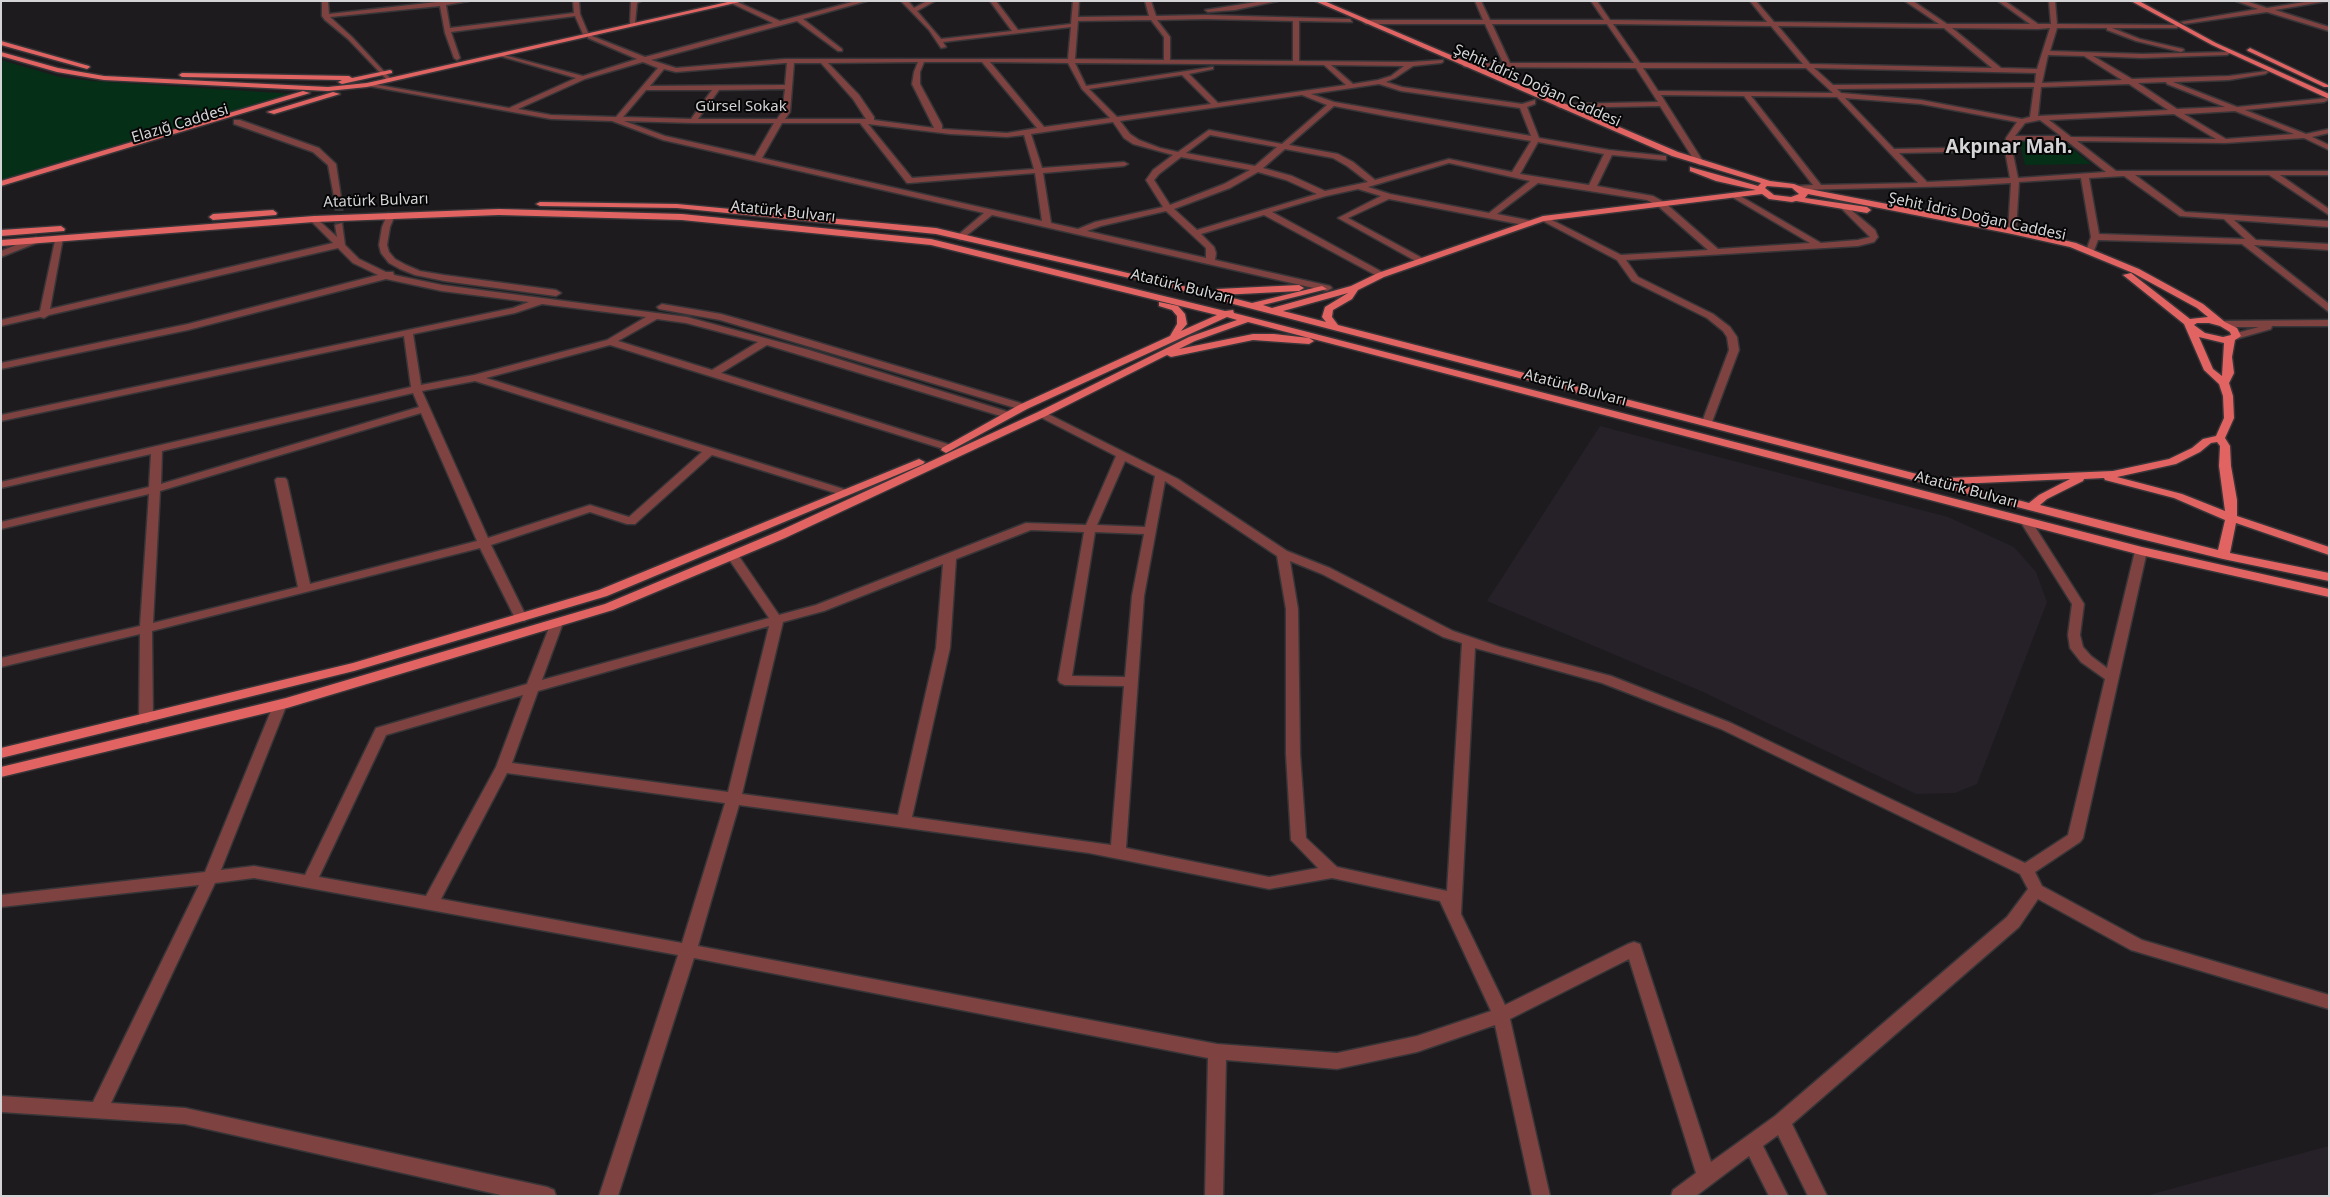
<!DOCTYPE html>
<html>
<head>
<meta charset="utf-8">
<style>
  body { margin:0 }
  #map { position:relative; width:2330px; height:1197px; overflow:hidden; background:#1d1b1e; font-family:"Noto Sans",sans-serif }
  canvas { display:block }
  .frame { position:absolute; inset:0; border:2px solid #d4d3d5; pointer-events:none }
</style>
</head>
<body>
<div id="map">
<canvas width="2330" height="1197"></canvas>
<div class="frame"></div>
</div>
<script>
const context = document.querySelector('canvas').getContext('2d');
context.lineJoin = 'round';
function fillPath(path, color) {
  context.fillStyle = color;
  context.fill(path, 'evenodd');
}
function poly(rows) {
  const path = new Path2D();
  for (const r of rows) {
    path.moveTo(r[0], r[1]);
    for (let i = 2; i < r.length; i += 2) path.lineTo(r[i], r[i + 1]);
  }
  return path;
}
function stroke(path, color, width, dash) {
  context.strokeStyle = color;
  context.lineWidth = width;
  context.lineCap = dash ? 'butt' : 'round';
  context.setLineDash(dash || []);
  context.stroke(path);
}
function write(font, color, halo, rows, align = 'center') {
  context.font = font + ' "Noto Sans",sans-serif';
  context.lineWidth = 4;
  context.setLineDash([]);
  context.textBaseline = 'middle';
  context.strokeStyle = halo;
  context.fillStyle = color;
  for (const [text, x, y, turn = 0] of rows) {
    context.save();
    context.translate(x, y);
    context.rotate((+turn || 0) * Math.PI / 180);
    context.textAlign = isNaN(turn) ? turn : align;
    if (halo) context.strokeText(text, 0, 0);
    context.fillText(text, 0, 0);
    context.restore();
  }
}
fillPath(poly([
  [1600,426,1948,517,2014,547,2036,572,2047,602,1977,784,1955,793,1916,794,1701,691,1487,601],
  [2329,1146,2329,1196,2145,1196]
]), '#262129');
fillPath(poly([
  [1,60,60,77,93,81,294,94,140,142,1,182],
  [2019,141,2064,142,2091,164,2025,165]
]), '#062f18');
stroke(poly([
  [339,202,339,225]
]), '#383739', 9, [9, 4.5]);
const minor = poly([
  [322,1,328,1,329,14,446,1,469,1,446,5,450,28,574,13,573,1,579,1,580,14,588,33,583,34,575,16,451,32,460,58,457,60,454,58,445,33,440,6,330,17,352,37,391,79,391,81,389,82,348,39,325,20,322,16,322,1],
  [641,1,637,3,635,23,630,24,631,2,641,1],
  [735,1,780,21,856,1,867,1,803,19,842,49,842,51,838,51,797,21,651,60,676,68,785,59,1068,59,1071,27,943,42,946,47,941,48,929,30,901,1,908,1,914,8,927,1,935,1,917,11,941,39,1012,31,990,1,996,1,1018,30,1071,24,1073,1,1079,1,1078,17,1149,16,1145,1,1151,1,1156,16,1206,15,1350,19,1352,22,1299,21,1299,61,1411,62,1443,60,1443,62,1441,63,1413,66,1395,78,1386,82,1402,87,1522,104,1535,100,1535,104,1527,107,1539,138,1609,150,1666,156,1666,160,1663,160,1612,155,1597,186,1653,196,1664,202,1718,249,1810,243,1732,197,1731,195,1735,193,1821,243,1858,240,1870,237,1842,209,1842,205,1845,205,1875,230,1878,237,1874,242,1858,246,1626,260,1638,277,1713,314,1730,327,1737,337,1739,350,1712,422,1707,425,1702,422,1729,350,1727,337,1723,331,1707,318,1632,281,1617,260,1539,219,1546,217,1621,255,1708,250,1658,206,1647,200,1538,183,1497,214,1532,221,1532,225,1529,226,1389,199,1348,218,1424,259,1424,263,1421,264,1338,218,1381,196,1358,189,1326,196,1272,212,1384,273,1386,275,1381,278,1264,215,1201,234,1214,247,1216,253,1215,260,1330,286,1332,288,1327,291,992,215,961,240,958,239,958,235,984,213,663,140,612,121,551,119,363,85,367,83,509,108,576,78,500,56,500,54,583,76,637,59,588,38,588,36,592,36,645,57,773,23,733,4,733,2,735,1],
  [1206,19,1293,21,1293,61,1170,60,1170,37,1157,20,1206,19],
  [1151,20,1164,37,1164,60,1075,59,1078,21,1151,20],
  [643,62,658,68,616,117,551,115,518,109,585,79,643,62],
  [918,62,914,72,912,84,934,128,874,120,874,117,859,95,828,63,918,62],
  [924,62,982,62,1037,128,1007,133,942,129,942,125,920,84,920,72,924,62],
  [990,62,1068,63,1082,89,1110,118,1044,127,990,62],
  [785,63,787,63,785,85,650,86,664,69,676,72,785,63],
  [794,63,821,63,853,99,866,119,785,119,790,112,794,63],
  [1075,63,1324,65,1346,85,1218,103,1189,74,1213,69,1213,67,1086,86,1075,63],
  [1331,65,1404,66,1391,76,1378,80,1353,84,1331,65],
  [1182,75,1211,104,1117,117,1089,89,1182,75],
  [1379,84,1401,91,1520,108,1531,136,1334,102,1311,94,1379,84],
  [785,89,782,112,777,119,698,119,719,90,785,89],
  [646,90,712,90,691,119,623,117,646,90],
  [1302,95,1327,105,1282,144,1209,130,1178,152,1160,148,1139,140,1130,134,1120,121,1302,95],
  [1334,106,1386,116,1531,141,1512,172,1449,159,1375,180,1353,162,1338,154,1289,145,1334,106],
  [624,121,693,123,774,123,755,156,665,136,624,121],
  [1113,122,1124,138,1133,144,1173,155,1153,170,1146,180,1163,207,1095,222,1078,229,1051,223,1043,173,1124,166,1128,164,1124,162,1042,168,1031,134,1113,122],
  [782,123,860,123,907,183,910,183,1035,173,1042,221,762,158,782,123],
  [868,124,950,134,1007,137,1024,135,1034,169,912,178,868,124],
  [1210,135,1277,147,1255,166,1186,153,1210,135],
  [1538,142,1604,154,1589,185,1520,174,1538,142],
  [1285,149,1333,158,1347,166,1368,182,1325,191,1292,176,1263,168,1285,149],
  [1181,157,1250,170,1224,184,1170,205,1154,180,1159,174,1181,157],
  [1449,163,1530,181,1489,213,1390,194,1368,187,1449,163],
  [1258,172,1286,180,1317,194,1197,230,1174,209,1230,188,1258,172],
  [1166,211,1206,248,1206,258,1087,231,1101,226,1166,211],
  [1263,1,1278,1,1235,10,1208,12,1205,10,1263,1],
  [1475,1,1481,1,1490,20,1604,20,1591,1,1597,1,1610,20,1767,22,1750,1,1756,1,1774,22,1920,24,1939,24,1905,1,1913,1,1947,24,2030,24,1998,1,2005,1,2038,24,2051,24,2049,1,2055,1,2057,24,2179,25,2177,28,2112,28,2140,39,2183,49,2184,50,2181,52,2136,41,2107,30,2107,28,2057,28,2050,51,2142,54,2229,52,2230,53,2227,55,2142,58,2093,56,2132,79,2229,76,2267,71,2268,72,2265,74,2229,80,2173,82,2237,107,2327,98,2328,100,2324,102,2245,110,2306,134,2329,129,2329,133,2312,137,2329,145,2329,150,2304,138,2225,143,2077,141,2116,171,2329,171,2329,175,2280,175,2329,209,2329,215,2269,175,2135,175,2185,212,2329,221,2329,227,2234,220,2256,240,2329,244,2329,250,2254,245,2329,304,2329,312,2242,244,2098,240,2093,253,2087,253,2086,251,2091,237,2081,178,2019,182,2016,231,2012,234,2008,231,2011,183,1959,186,1799,190,1795,188,1796,186,1813,185,1744,96,1661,95,1704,163,1700,165,1696,163,1660,106,1560,108,1556,106,1560,104,1658,102,1636,68,1465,67,1463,66,1463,64,1503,63,1485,24,1366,24,1363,22,1366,20,1483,20,1475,1],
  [1492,24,1607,24,1634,63,1510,63,1492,24],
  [1613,24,1771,26,1803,64,1640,63,1613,24],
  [1778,26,1944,28,1992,68,1810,64,1778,26],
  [1952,28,2038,29,2050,28,2037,69,2001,68,1952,28],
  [2048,55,2084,56,2122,80,2042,83,2048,55],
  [1643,68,1806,68,1833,93,1658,91,1643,68],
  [1814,68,2036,73,2035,83,1833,85,1814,68],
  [2166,82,2167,84,2225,107,2177,109,2138,83,2166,82],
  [2129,84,2168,110,2038,116,2041,87,2129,84],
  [2034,87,2030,117,2022,119,1921,100,1841,93,1837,89,2034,87],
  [1751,96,1837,97,1918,183,1821,185,1751,96],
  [1845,98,1921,104,2017,122,2006,138,2005,147,1894,149,1845,98],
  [2235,111,2294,134,2226,139,2184,114,2235,111],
  [2174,114,2216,139,2071,137,2049,120,2174,114],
  [2040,120,2061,136,2015,136,2025,123,2040,120],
  [2013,140,2067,141,2106,172,2018,178,2012,149,2013,140],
  [2005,151,2010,178,1927,182,1899,153,2005,151],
  [2124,176,2180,216,2224,219,2245,239,2099,234,2089,178,2124,176],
  [2236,1,2246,1,2267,8,2311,1,2328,1,2275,10,2329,27,2329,31,2267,12,2184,24,2181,22,2258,9,2236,1],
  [234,120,240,120,319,148,336,164,342,204,335,202,328,165,313,152,234,124,234,120],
  [388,213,395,215,390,227,387,245,389,252,395,259,406,265,420,271,444,275,556,290,561,293,556,296,444,281,415,275,400,269,389,263,381,253,379,245,382,227,388,213],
  [314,216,337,237,335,225,342,223,345,245,359,259,386,272,393,272,394,275,442,285,687,317,809,350,1012,413,1013,415,1008,418,1004,417,767,345,721,373,954,446,955,448,950,451,610,345,486,378,850,491,852,493,846,496,842,495,712,455,635,524,627,524,590,512,491,545,527,618,525,621,517,621,515,618,480,548,152,631,153,718,151,721,146,723,141,721,139,718,140,634,1,667,1,658,140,626,149,494,1,529,1,522,149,487,151,454,1,488,1,482,411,387,404,336,1,421,1,415,513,308,529,302,442,291,386,279,188,330,1,369,1,363,188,324,378,275,353,263,338,248,49,315,44,318,40,317,1,326,1,320,40,311,56,236,63,238,50,309,333,243,311,221,310,219,314,216],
  [542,304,646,317,607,340,474,375,421,385,413,334,515,313,542,304],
  [657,319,686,323,758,342,712,370,618,341,657,319],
  [475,381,702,452,629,517,590,505,488,538,422,391,475,381],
  [413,393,419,407,161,484,162,451,413,393],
  [421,413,477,541,310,584,287,480,285,478,277,478,275,480,298,587,153,623,160,491,421,413],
  [36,237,40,240,39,242,1,257,1,251,36,237],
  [662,304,721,314,760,325,1027,405,1028,407,1023,410,1019,409,720,320,659,309,657,307,662,304],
  [2329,320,2329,326,2272,326,2271,329,2236,339,2231,336,2233,334,2259,327,2223,327,2218,324,2223,321,2329,320],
  [1042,411,1178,479,1287,551,1330,568,1453,631,1500,647,1611,676,1731,723,2025,863,2068,835,2105,679,2081,662,2070,648,2068,635,2072,604,2020,521,2022,519,2030,519,2084,604,2080,635,2083,647,2091,656,2107,668,2135,551,2137,548,2145,548,2147,551,2083,838,2080,842,2035,872,2042,886,2142,940,2329,995,2329,1009,2131,950,2038,899,2019,927,1792,1124,1827,1196,1808,1196,1778,1135,1763,1146,1788,1196,1769,1196,1749,1156,1696,1196,1671,1196,1673,1190,1696,1173,1629,959,1510,1019,1550,1196,1532,1196,1495,1025,1417,1052,1337,1069,1226,1060,1223,1196,1205,1196,1208,1058,694,958,618,1196,599,1196,678,955,254,878,215,883,111,1103,185,1108,547,1187,554,1190,556,1196,505,1196,185,1124,1,1112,1,1096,93,1102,199,885,1,907,1,895,205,872,275,701,285,701,287,704,221,870,254,866,305,875,376,728,527,684,552,620,557,619,563,623,542,680,769,618,726,555,728,552,736,552,779,615,816,605,1026,523,1086,525,1116,456,1038,416,1038,412,1042,411],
  [1125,461,1155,476,1145,527,1097,525,1125,461],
  [1165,481,1277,556,1286,609,1286,754,1291,840,1318,868,1269,877,1126,848,1144,596,1165,481],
  [1031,530,1084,532,1058,680,1060,683,1065,685,1124,686,1111,845,912,817,950,648,956,559,1031,530],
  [1095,532,1144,534,1132,596,1125,677,1072,676,1095,532],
  [1290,561,1322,574,1443,637,1462,643,1447,891,1337,867,1306,838,1300,754,1298,609,1290,561],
  [943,564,936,648,898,815,742,794,783,622,824,611,943,564],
  [769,626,728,792,512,763,538,691,769,626],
  [1475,648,1602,683,1721,729,2020,874,2028,889,2007,917,1775,1116,1711,1162,1640,944,1634,942,1628,944,1505,1005,1461,914,1475,648],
  [523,695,496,767,426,896,319,877,386,735,523,695],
  [507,773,725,803,682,943,441,899,507,773],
  [739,805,1089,853,1269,889,1332,878,1440,901,1491,1011,1417,1036,1337,1053,1217,1044,698,946,739,805]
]);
const major = poly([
  [732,1,744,1,367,87,328,91,104,80,57,72,1,56,1,52,58,68,104,76,328,87,367,83,732,1],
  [1315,1,1324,1,1678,152,1770,181,1794,184,1804,188,2012,228,2076,243,2139,269,2203,304,2225,322,2237,328,2241,336,2235,340,2232,357,2234,373,2229,383,2233,396,2234,418,2225,438,2230,446,2231,466,2237,500,2237,516,2329,547,2329,555,2236,523,2230,553,2329,573,2329,581,2223,559,2137,538,1156,284,936,234,677,208,540,206,536,204,540,202,677,204,936,228,1213,293,1217,289,1299,285,1304,288,1299,291,1221,295,1252,303,1322,286,1327,289,1263,305,1272,308,1351,286,1378,273,1543,216,1756,190,1716,181,1690,171,1690,167,1758,186,1761,183,1672,156,1315,1],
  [1767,186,1792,188,1799,194,1791,197,1774,195,1765,188,1767,186],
  [1762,194,1769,199,1792,202,1796,201,1867,213,1871,210,1867,207,1805,198,1808,194,2012,234,2070,247,2133,273,2197,308,2208,317,2190,319,2131,273,2123,275,2184,324,2204,370,2219,384,2223,396,2224,418,2216,436,2203,439,2192,448,2169,459,2113,471,1949,478,1944,481,1338,325,1332,317,1333,310,1352,299,1358,290,1384,277,1544,221,1762,194],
  [1348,293,1325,307,1322,317,1326,322,1283,311,1348,293],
  [2197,323,2209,323,2220,326,2230,332,2231,335,2223,337,2205,333,2194,325,2197,323],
  [2199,337,2224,343,2222,376,2213,369,2199,337],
  [2217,442,2220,446,2219,466,2225,511,2182,494,2117,477,2176,464,2200,452,2211,443,2217,442],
  [2104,478,2105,480,2174,498,2225,520,2218,550,2040,505,2047,499,2083,481,2084,479,2104,478],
  [2070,479,2039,495,2029,503,1957,484,2070,479],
  [2131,1,2139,1,2216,43,2329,94,2329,99,2212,45,2131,1],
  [1,41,89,66,90,67,87,69,1,45,1,41],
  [2250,48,2328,85,2329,87,2324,87,2248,51,2247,50,2250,48],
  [390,70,392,71,392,73,342,84,338,82,342,80,182,77,179,75,182,73,349,76,352,78,390,70],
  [303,91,310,93,1,186,1,181,303,91],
  [333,92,340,94,274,114,267,112,333,92],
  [499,209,682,214,931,239,1225,311,1233,310,1234,313,2142,547,2329,589,2329,597,2141,555,1248,322,1195,341,1179,349,1253,334,1274,334,1309,338,1314,341,1309,344,1253,340,1171,357,1167,355,1046,416,785,538,613,610,287,708,1,777,1,767,286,698,605,604,777,532,1038,412,1189,337,1237,320,1227,317,1027,409,946,453,941,450,942,448,1019,405,1170,336,1177,324,1177,316,1172,310,1159,306,1159,302,1178,306,1185,314,1187,324,1181,331,1217,315,931,245,682,220,499,215,314,222,1,246,1,240,314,216,499,209],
  [273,210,277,213,276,215,213,220,209,217,213,214,273,210],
  [61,226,65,229,64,231,1,236,1,230,61,226],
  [919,459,925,462,923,464,607,596,354,671,1,758,1,748,353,663,599,590,919,459]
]);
stroke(minor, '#373538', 3);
stroke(major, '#373538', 3);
fillPath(minor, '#7e4240');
fillPath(major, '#e16463');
write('15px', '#d4d3d5', '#070607', [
  ["Şehit İdris Doğan Caddesi",1537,86,24],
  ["Gürsel Sokak",741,107],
  ["Elazığ Caddesi",180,124,-17],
  ["Atatürk Bulvarı",376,201,-2],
  ["Atatürk Bulvarı",783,212,6],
  ["Şehit İdris Doğan Caddesi",1977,217,12],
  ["Atatürk Bulvarı",1182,287,14],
  ["Atatürk Bulvarı",1575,388,15],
  ["Atatürk Bulvarı",1966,490,15]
]);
write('bold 19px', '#d4d3d5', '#070607', [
  ["Akpınar Mah.",2009,148]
]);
</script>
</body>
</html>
